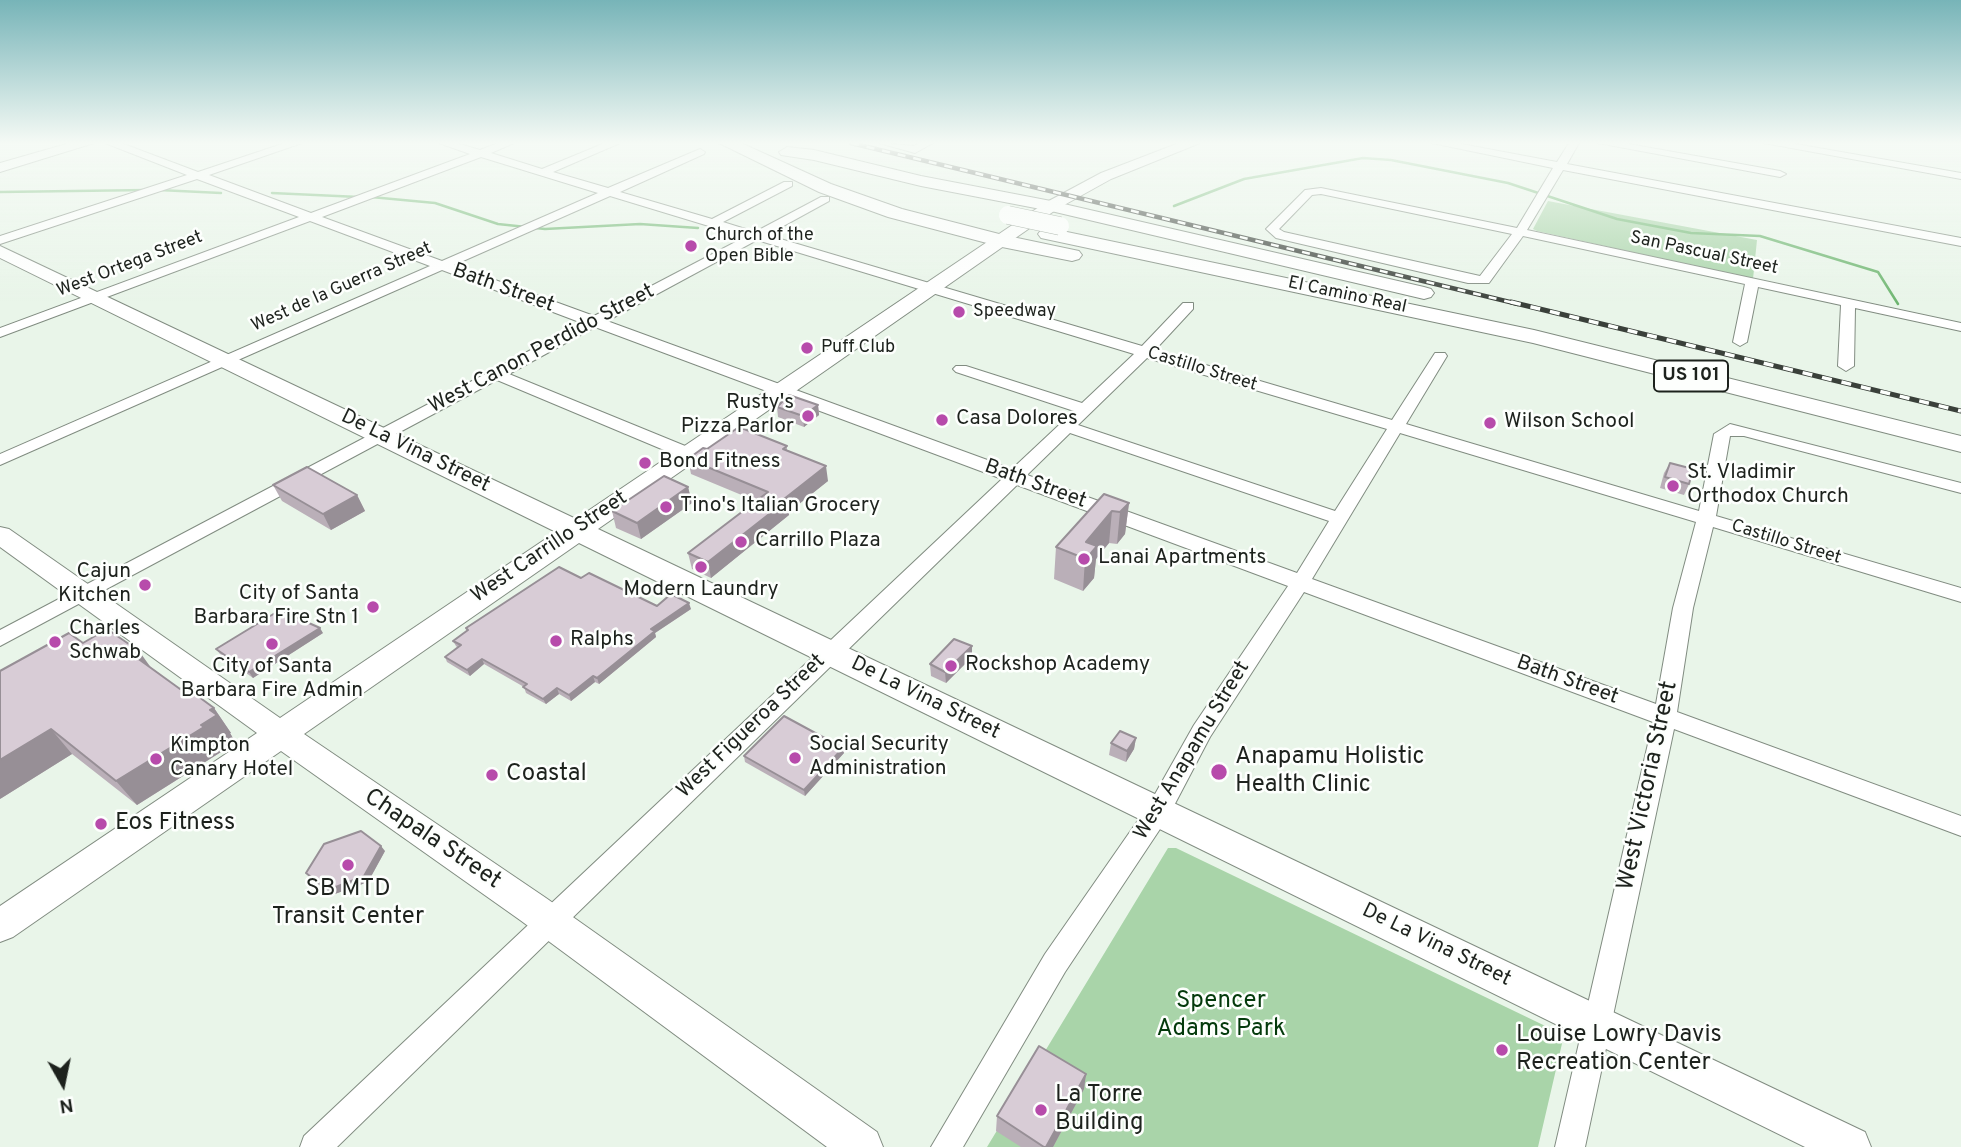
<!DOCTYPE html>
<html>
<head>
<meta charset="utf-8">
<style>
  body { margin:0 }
  #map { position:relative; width:1961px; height:1147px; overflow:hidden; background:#e9f5e9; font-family:Overpass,sans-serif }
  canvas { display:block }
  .north { position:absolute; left:28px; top:1049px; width:70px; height:70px; -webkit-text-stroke:5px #fdfffd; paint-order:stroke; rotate:171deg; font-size:19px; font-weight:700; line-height:28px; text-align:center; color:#1d221d }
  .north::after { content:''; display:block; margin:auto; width:24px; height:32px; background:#1d221d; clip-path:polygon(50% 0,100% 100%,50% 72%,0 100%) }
</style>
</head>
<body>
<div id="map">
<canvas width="1961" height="1147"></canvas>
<div class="north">N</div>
</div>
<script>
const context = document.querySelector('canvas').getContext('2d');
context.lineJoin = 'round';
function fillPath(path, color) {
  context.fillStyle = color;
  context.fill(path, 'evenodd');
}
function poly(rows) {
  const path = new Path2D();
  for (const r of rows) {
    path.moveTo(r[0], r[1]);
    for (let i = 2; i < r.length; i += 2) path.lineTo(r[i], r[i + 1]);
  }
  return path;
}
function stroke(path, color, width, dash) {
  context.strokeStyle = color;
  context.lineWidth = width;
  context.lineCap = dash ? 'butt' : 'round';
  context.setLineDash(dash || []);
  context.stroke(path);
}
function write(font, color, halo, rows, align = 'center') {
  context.font = font + ' Overpass,sans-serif';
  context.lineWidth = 5;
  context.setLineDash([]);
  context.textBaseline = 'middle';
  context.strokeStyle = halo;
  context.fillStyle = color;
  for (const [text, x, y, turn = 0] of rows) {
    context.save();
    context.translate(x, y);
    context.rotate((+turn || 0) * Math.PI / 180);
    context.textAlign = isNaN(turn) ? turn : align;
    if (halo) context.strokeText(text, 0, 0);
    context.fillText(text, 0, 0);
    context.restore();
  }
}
fillPath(poly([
  [1548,201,1757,240,1753,279,1537,231,1533,229],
  [1168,848,1176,848,1564,1035,1538,1147,987,1147]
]), '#a9d4a9');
stroke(poly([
  [159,190,221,193],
  [0,192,147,190],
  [272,193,359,197],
  [371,197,435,203,498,224,545,229,640,224,698,228],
  [1174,206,1244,179,1363,158,1391,160,1508,183,1617,219,1691,233,1760,236,1878,272,1898,304]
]), '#6db56f', 2.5);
const minor = poly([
  [105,143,121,143,198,172,285,143,302,143,209,175,311,213,470,154,439,143,456,143,480,150,498,143,514,143,491,153,542,169,605,143,620,143,553,172,608,188,700,149,705,152,704,154,620,192,712,219,784,182,792,182,792,186,723,222,755,232,821,197,829,197,829,201,767,235,1142,346,1183,303,1193,303,1193,309,1155,350,1392,420,1435,353,1445,353,1447,356,1406,424,1699,511,1714,434,1730,424,1961,483,1961,493,1744,436,1730,436,1716,516,1961,588,1961,602,1713,527,1693,608,1677,712,1961,816,1961,836,1674,729,1585,1147,1555,1147,1653,722,1304,592,1210,737,1168,817,1065,972,963,1147,931,1147,1045,954,1150,803,1194,725,1288,586,1017,485,337,1147,300,1147,304,1136,1002,479,595,327,509,374,695,450,697,454,695,458,683,458,497,380,0,646,0,630,582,323,442,270,0,465,0,454,430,266,310,221,0,337,0,328,299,217,197,179,0,244,0,236,187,175,105,143],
  [481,157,598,193,442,261,322,217,481,157],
  [610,196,745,237,594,316,454,265,610,196],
  [757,240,1134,354,1082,403,966,366,956,366,953,369,956,372,1074,411,1012,469,607,321,757,240],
  [1147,358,1387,429,1335,511,1078,425,1147,358],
  [1070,433,1329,521,1297,573,1027,475,1070,433],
  [1400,433,1696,522,1673,608,1656,704,1312,579,1400,433],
  [879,143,914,146,919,143,933,143,915,153,879,143],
  [1432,143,1456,143,1557,162,1569,143,1579,143,1567,164,1961,238,1961,246,1563,170,1527,230,1961,323,1961,331,1855,308,1854,366,1846,371,1838,366,1841,305,1758,287,1747,342,1740,346,1733,342,1745,284,1523,236,1489,283,1468,283,1276,238,1266,229,1305,190,1321,188,1517,228,1553,168,1432,143],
  [1321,194,1512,234,1480,276,1284,232,1279,229,1312,195,1321,194],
  [1598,143,1623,143,1780,171,1786,174,1780,177,1598,143],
  [1764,143,1790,143,1961,173,1961,179,1764,143]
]);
const major = poly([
  [70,143,94,143,0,172,0,163,70,143],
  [1179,143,1200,143,1111,179,1057,209,598,529,1865,1132,1871,1147,1805,1147,579,543,304,734,546,898,877,1132,883,1147,827,1147,520,920,281,751,13,937,0,942,0,906,257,733,0,547,0,527,9,529,280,718,556,532,0,258,0,246,576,519,1045,203,1101,173,1179,143]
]);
const highway = poly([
  [719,143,741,143,831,184,902,209,1003,235,1079,251,1082,255,1079,259,1072,261,1002,247,888,217,819,192,719,143],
  [787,147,814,150,921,176,1051,201,1424,287,1431,289,1434,293,1431,297,1424,299,1051,211,921,186,814,160,781,155,779,152,787,147],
  [1048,228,1534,330,1961,436,1961,452,1533,343,1041,238,1038,234,1041,230,1048,228]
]);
stroke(minor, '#818c81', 2);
stroke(major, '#818c81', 2);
stroke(highway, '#818c81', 2);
fillPath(minor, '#fff');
fillPath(major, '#fff');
fillPath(highway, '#fff');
const railFar1 = poly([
  [851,143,1518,304]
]);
const rail = poly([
  [1511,302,1961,411]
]);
stroke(railFar1, '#3a403a', 4.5);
stroke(rail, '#3a403a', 5);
stroke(railFar1, '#fdfffd', 2.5, [8]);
stroke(rail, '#fdfffd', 3.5, [10]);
const highwayBridge = poly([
  [1008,215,1060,226]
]);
stroke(highwayBridge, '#818c81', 19, []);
stroke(highwayBridge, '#fff', 18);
fillPath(poly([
  [818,405,819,415,804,427,778,417,777,407],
  [787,446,787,450,828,481,789,512,789,515,711,578,692,569,688,553,756,501,691,474,688,459,707,449],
  [1670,463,1689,484,1684,495,1660,488,1664,473],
  [273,485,357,495,365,511,331,530,282,501],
  [688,487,692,503,641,539,616,528,612,511],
  [1104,494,1129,503,1125,534,1117,544,1109,543,1096,559,1094,578,1083,591,1054,579,1056,547],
  [581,578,657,606,691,609,655,633,656,637,599,684,595,682,571,701,559,694,546,704,526,693,524,687,484,664,470,676,447,662,445,657,458,648,456,646,453,641,467,631,466,628],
  [323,633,253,678,220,654,216,649],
  [83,643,152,668,180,689,214,708,231,733,230,733,234,740,220,749,221,752,137,805,72,754,0,799],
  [972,657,946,683,931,676,930,664],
  [1136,738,1134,749,1126,762,1109,755,1111,743],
  [844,753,805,796,745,762,744,756],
  [385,851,368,882,332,895,310,878,306,873],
  [1086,1074,1084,1089,1053,1147,1021,1147,996,1131,997,1116]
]), '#baafb8');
fillPath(poly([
  [818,405,819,415,804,427,803,416],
  [826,466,828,481,789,512,789,515,711,578,708,562,784,499],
  [688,487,692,503,641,539,637,523],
  [357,495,365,511,331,530,323,514],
  [1129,503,1125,534,1117,544,1120,512],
  [1112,511,1109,543,1096,559,1094,578,1083,591,1086,542],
  [689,603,691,609,655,633,656,637,599,684,597,678,651,629],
  [320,628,323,633,253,678,249,672],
  [972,646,972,657,946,683,945,672],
  [139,651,157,676,133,655],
  [482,659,484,664,470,676,467,670],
  [593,676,595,682,571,701,569,695],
  [557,688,559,694,546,704,543,699],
  [214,708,231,733,230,733,234,740,220,749,221,752,137,805,116,781,201,725,210,710],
  [51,729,72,754,0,799,0,760],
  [1136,738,1134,749,1126,762,1127,751],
  [843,748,844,753,805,796,804,790],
  [381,846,385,851,368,882,332,895,328,890],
  [1086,1074,1084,1089,1053,1147,1046,1147]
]), '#978f96');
const building = poly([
  [789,395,818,405,803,416,777,407,789,395],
  [739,427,787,446,783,449,826,466,784,499,787,500,708,562,688,553,768,492,688,459,703,448,707,449,739,427],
  [1670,463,1693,469,1689,484,1665,477,1670,463],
  [307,467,357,495,323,514,273,485,307,467],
  [664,476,688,487,637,523,612,511,664,476],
  [1104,494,1129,503,1120,512,1112,511,1086,542,1097,546,1086,559,1056,547,1104,494],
  [559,567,581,578,589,573,657,606,671,594,689,603,651,629,655,631,597,678,593,676,569,695,557,688,543,699,523,687,527,684,482,659,467,670,445,657,461,645,453,641,468,630,466,628,559,567],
  [280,610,320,628,249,672,216,649,280,610],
  [107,629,139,651,133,655,180,689,184,686,214,708,210,710,217,715,201,725,204,727,116,781,51,729,0,760,0,671,69,633,83,643,107,629],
  [954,639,972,646,945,672,930,664,954,639],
  [784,716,843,748,804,790,744,756,784,716],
  [1120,731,1136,738,1127,751,1111,743,1120,731],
  [361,831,381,846,364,876,328,890,306,873,324,844,361,831],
  [1039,1046,1086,1074,1046,1147,1044,1147,997,1116,1039,1046]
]);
fillPath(building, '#d8ccd6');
stroke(building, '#978f96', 2);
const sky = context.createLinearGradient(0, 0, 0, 304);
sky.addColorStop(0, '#77b4b8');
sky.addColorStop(0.47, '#f5faf5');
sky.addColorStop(1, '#f5faf500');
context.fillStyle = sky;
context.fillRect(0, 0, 1961, 304);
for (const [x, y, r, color] of [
  [691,246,7,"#b74bab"],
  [959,312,7,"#b74bab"],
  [807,348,7,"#b74bab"],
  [808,416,7,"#b74bab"],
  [942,420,7,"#b74bab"],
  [1490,423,7,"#b74bab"],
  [645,463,7,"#b74bab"],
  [1673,486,7,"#b74bab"],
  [666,507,7,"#b74bab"],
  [741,542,7,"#b74bab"],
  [1084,559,7,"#b74bab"],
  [701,567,7,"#b74bab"],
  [145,585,7,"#b74bab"],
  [373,607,7,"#b74bab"],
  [556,641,7,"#b74bab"],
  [55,642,7,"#b74bab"],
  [272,644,7,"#b74bab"],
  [951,666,7,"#b74bab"],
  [795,758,7,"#b74bab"],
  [156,759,7,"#b74bab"],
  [1219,772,9,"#b74bab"],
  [492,775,7,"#b74bab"],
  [101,824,7,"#b74bab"],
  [348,865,7,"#b74bab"],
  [1502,1050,7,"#b74bab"],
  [1041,1110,7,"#b74bab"]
]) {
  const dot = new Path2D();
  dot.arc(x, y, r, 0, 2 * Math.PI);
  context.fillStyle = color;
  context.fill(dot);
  stroke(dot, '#fdfffd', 2.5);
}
write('18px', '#1d221d', '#fdfffd', [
  ["Church of the",705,236],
  ["Open Bible",705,257],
  ["Speedway",973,312],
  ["Puff Club",821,348]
], 'left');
write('18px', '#1d221d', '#fdfffd', [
  ["San Pascual Street",1704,254,12],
  ["West Ortega Street",130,265,-21],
  ["West de la Guerra Street",342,288,-24],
  ["El Camino Real",1347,296,12],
  ["Castillo Street",1202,370,17],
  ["Castillo Street",1786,543,17]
]);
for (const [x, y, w] of [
  [1691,376,74]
]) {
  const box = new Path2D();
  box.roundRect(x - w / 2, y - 15.5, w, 31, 5);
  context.fillStyle = '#fdfffd';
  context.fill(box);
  stroke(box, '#1d221d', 2);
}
write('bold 19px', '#1d221d', null, [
  ["US 101",1691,376]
]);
write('21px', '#1d221d', '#fdfffd', [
  ["Bath Street",503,289,20],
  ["West Canon Perdido Street",542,350,-28],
  ["De La Vina Street",415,452,26],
  ["Bath Street",1035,485,20],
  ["West Carrillo Street",550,548,-34],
  ["Bath Street",1567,681,20],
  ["De La Vina Street",925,699,26],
  ["West Figueroa Street",752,727,-44],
  ["West Anapamu Street",1193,751,-59],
  ["De La Vina Street",1436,946,26]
]);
write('21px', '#1d221d', '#fdfffd', [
  ["Rusty's",794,404,"right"],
  ["Pizza Parlor",794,428,"right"],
  ["Casa Dolores",956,420],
  ["Wilson School",1504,423],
  ["Bond Fitness",659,463],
  ["St. Vladimir",1687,474],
  ["Orthodox Church",1687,498],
  ["Tino's Italian Grocery",680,507],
  ["Carrillo Plaza",755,542],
  ["Lanai Apartments",1098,559],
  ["Cajun",131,573,"right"],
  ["Kitchen",131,597,"right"],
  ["Modern Laundry",701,591,"center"],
  ["City of Santa",359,595,"right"],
  ["Barbara Fire Stn 1",359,619,"right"],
  ["Charles",69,630],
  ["Schwab",69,654],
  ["Ralphs",570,641],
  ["Rockshop Academy",965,666],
  ["City of Santa",272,668,"center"],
  ["Barbara Fire Admin",272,692,"center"],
  ["Social Security",809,746],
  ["Administration",809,770],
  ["Kimpton",170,747],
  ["Canary Hotel",170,771]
], 'left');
write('24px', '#1d221d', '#fdfffd', [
  ["Anapamu Holistic",1235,758],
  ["Health Clinic",1235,786],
  ["Coastal",506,775],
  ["Eos Fitness",115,824],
  ["SB MTD",348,890,"center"],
  ["Transit Center",348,918,"center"],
  ["Louise Lowry Davis",1516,1036],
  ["Recreation Center",1516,1064],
  ["La Torre",1055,1096],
  ["Building",1055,1124]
], 'left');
write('24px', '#1d221d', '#fdfffd', [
  ["West Victoria Street",1649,786,-78],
  ["Chapala Street",432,840,34]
]);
write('24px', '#043a0c', '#fdfffd', [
  ["Spencer",1221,1002],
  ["Adams Park",1221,1030]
]);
</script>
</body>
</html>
